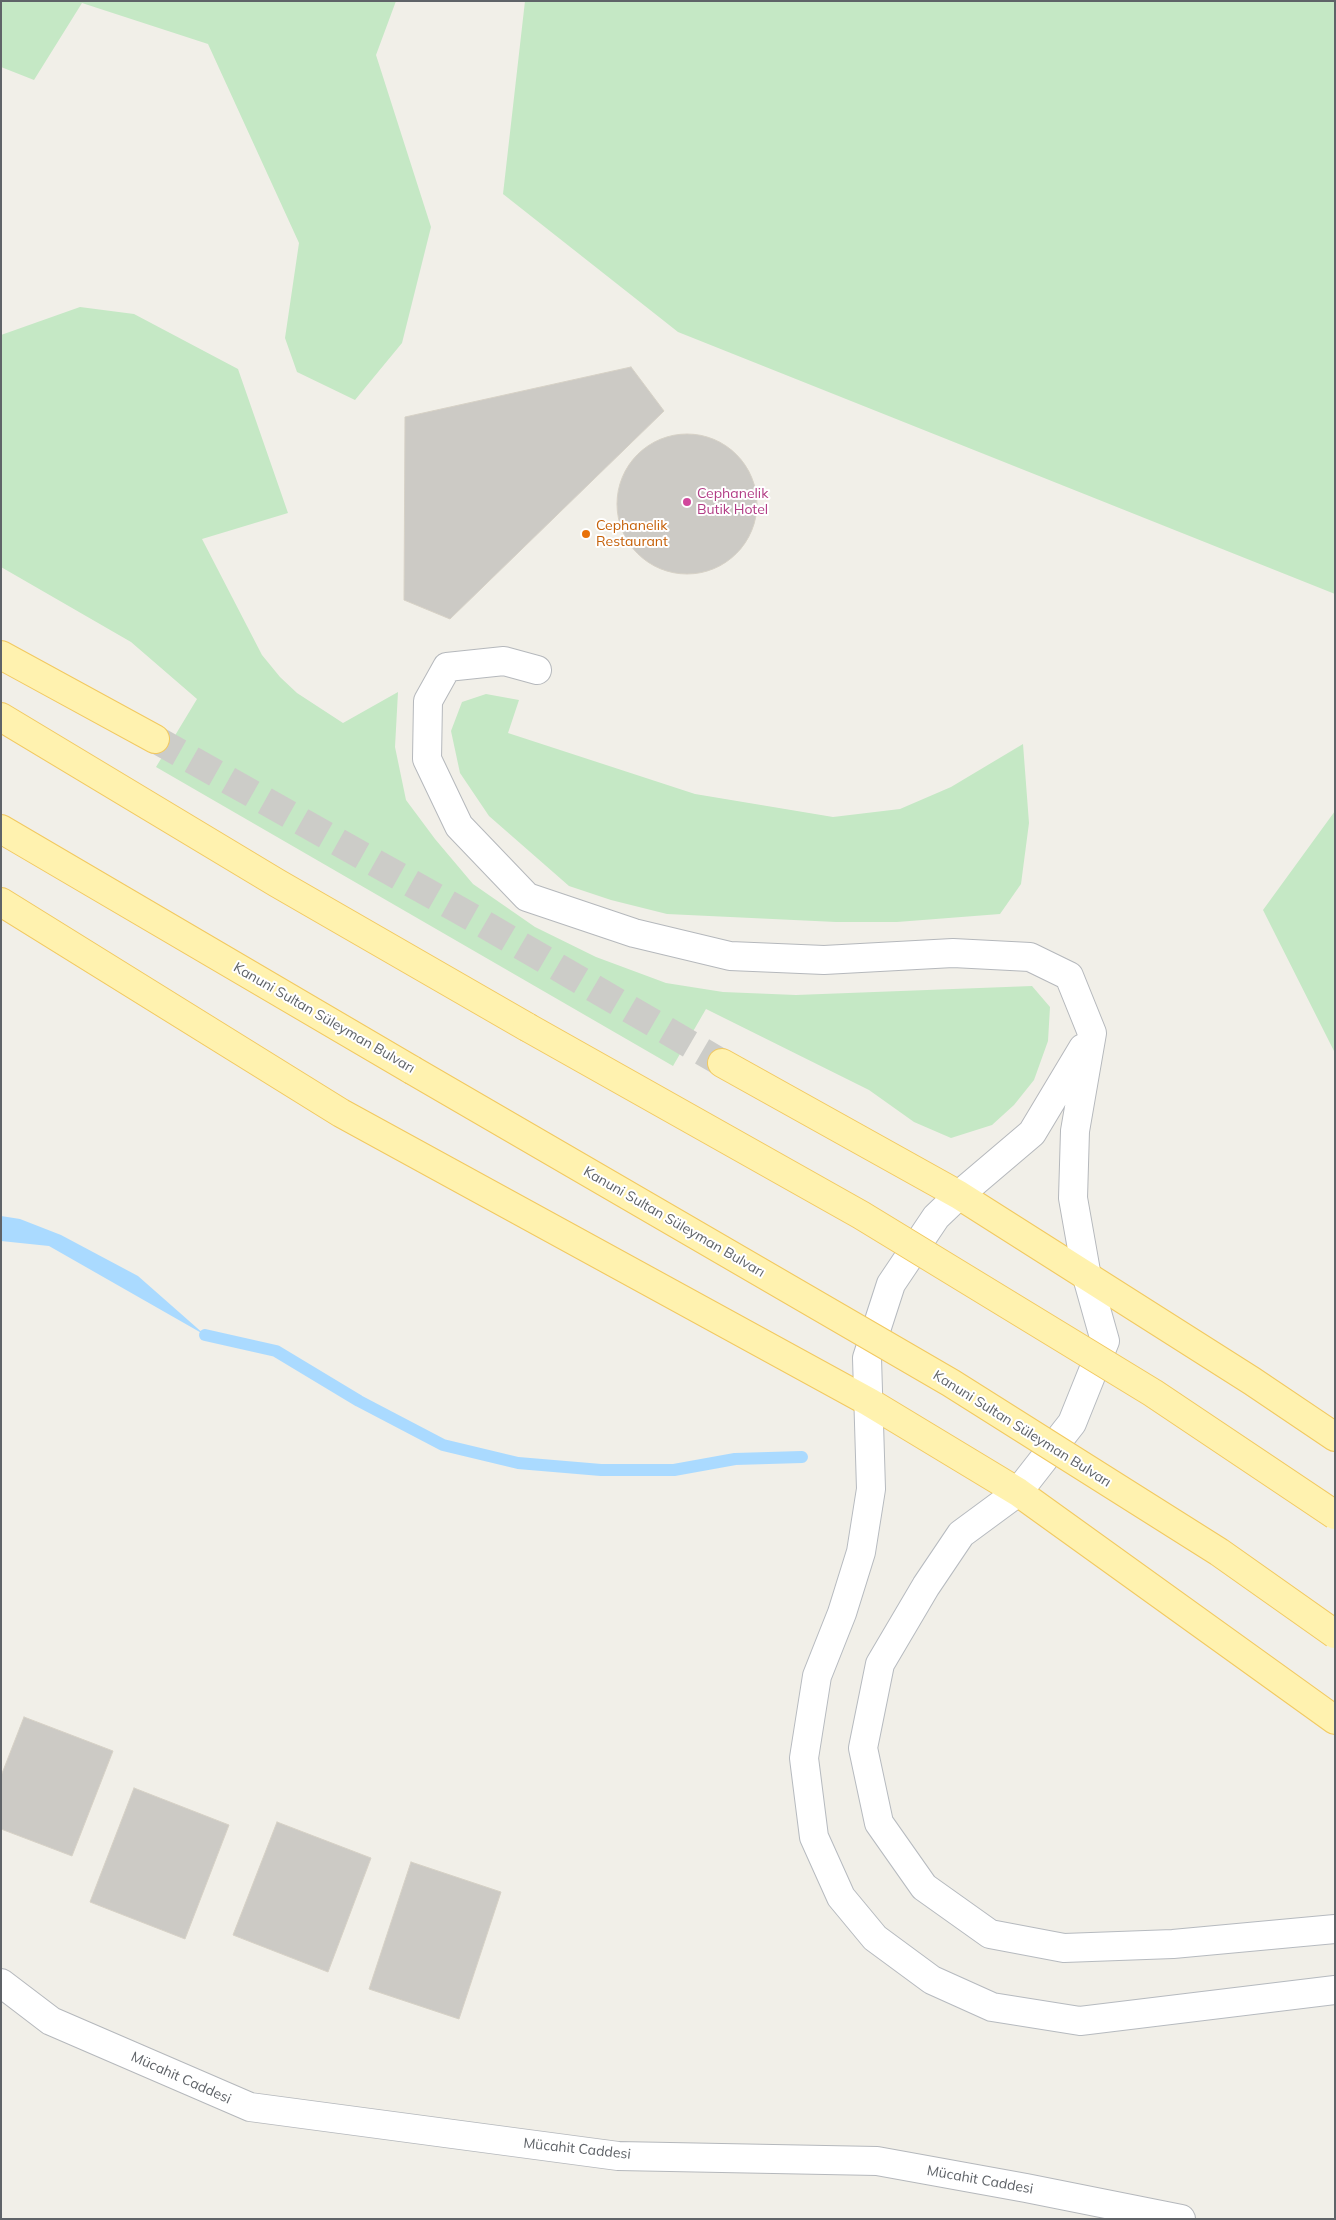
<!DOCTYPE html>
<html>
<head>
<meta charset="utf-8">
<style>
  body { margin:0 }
  #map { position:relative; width:1336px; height:2220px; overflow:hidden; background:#f1efe8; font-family:Mulish,sans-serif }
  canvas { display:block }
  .frame { position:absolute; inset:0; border:2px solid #5f6368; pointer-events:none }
</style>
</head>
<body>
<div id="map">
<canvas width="1336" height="2220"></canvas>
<div class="frame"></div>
</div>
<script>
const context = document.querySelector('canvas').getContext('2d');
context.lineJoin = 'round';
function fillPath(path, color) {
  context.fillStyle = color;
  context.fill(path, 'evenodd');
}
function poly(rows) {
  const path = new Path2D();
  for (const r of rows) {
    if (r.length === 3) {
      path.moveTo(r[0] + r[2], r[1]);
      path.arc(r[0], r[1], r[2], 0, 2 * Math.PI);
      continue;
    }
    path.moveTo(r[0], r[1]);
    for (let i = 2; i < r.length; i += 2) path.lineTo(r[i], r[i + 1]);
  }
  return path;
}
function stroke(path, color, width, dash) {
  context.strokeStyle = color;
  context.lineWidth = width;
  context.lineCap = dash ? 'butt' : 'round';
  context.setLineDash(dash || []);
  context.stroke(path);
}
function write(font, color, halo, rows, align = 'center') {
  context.font = font + ' Mulish,sans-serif';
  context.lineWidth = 4;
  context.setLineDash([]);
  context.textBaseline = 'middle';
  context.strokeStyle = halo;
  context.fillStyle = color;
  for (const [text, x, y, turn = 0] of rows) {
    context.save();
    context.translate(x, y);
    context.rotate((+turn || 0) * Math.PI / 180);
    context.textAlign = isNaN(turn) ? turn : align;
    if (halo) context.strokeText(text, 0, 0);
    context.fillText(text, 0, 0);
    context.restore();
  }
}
fillPath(poly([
  [1,1,396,1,376,55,431,227,402,343,355,400,297,372,285,338,299,243,208,44,82,3,34,80,1,67],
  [525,1,1335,1,1335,594,678,332,503,194],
  [80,307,134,314,238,369,288,513,202,539,262,655,280,677,297,693,343,723,398,692,395,747,406,800,435,839,473,884,535,927,596,957,666,983,723,992,796,995,1032,986,1050,1007,1048,1041,1034,1080,1014,1105,992,1125,951,1138,914,1122,869,1090,706,1009,673,1066,156,767,197,699,131,642,1,567,1,335],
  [486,694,519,700,508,733,695,794,833,817,900,809,951,787,1023,744,1029,823,1021,884,1000,914,897,922,836,922,667,914,611,900,569,886,489,816,460,773,451,731,462,702],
  [1335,811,1335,1053,1263,910]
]), '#c5e8c5');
fillPath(poly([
  [1,1216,20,1219,61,1235,138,1276,205,1335,49,1246,1,1241]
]), '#aadaff');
stroke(poly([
  [205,1335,276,1351,359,1401,443,1445,518,1463,601,1470,674,1470,735,1459,802,1457]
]), '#aadaff', 12);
const building = poly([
  [631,367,664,411,450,619,404,600,405,417,631,367],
  [687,504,70],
  [24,1717,113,1751,72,1856,1,1829,1,1776,24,1717],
  [134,1788,229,1825,185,1939,90,1902,134,1788],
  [277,1822,371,1858,328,1972,233,1935,277,1822],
  [411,1862,501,1892,459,2019,369,1989,411,1862]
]);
fillPath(building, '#cccac5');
stroke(building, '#d6d1c6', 1);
stroke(poly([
  [155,739,482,923,722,1063]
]), '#ccccc8', 28, [28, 14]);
const street = poly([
  [537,670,504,661,447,667,428,701,427,759,459,826,527,897,634,933,730,956,824,960,953,953,1030,957,1069,976,1092,1033,1075,1131,1073,1198,1087,1277],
  [959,1195,1032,1133,1083,1048],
  [1,1983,51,2021,250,2107,618,2156,877,2161,1026,2188,1181,2219]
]);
const secondary = poly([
  [959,1195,936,1217,891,1284,867,1358,871,1489,861,1552,842,1613,817,1676,804,1758,814,1837,841,1897,875,1938,932,1980,992,2007,1080,2021,1335,1990],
  [1087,1277,1105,1341,1072,1423,1018,1492,961,1534,926,1586,880,1664,863,1748,879,1823,924,1887,990,1934,1064,1948,1173,1944,1335,1929]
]);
const primary = poly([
  [1,655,155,739],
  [1,717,277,883,527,1027],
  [1,829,412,1070],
  [1,902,341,1113,869,1402,1018,1492,1335,1720],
  [722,1063,959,1195,1252,1381,1335,1437]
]);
stroke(street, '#b5b8bc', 30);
stroke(secondary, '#b6babf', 30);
stroke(primary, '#f2c960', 30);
stroke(street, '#fff', 28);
stroke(secondary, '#fff', 28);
stroke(primary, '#fff2af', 28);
const primaryBridge = poly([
  [527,1027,861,1215,1153,1393,1335,1515],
  [412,1070,951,1383,1219,1552,1335,1634]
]);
stroke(primaryBridge, '#f2c960', 30, []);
stroke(primaryBridge, '#fff2af', 28);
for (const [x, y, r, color] of [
  [687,502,5,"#d1479c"],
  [586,534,5,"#e8710a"]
]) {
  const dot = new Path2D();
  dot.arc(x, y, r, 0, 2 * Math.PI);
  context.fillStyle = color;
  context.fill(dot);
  stroke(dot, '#fff', 2);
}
write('14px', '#b23c85', '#fff', [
  ["Cephanelik",697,494],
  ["Butik Hotel",697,510]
], 'left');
write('14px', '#c56008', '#fff', [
  ["Cephanelik",596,526],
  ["Restaurant",596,542]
], 'left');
write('14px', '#5f6368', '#fff', [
  ["Kanuni Sultan Süleyman Bulvarı",324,1018,30],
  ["Kanuni Sultan Süleyman Bulvarı",674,1222,30],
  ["Kanuni Sultan Süleyman Bulvarı",1022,1429,32],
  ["Mücahit Caddesi",181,2078,24],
  ["Mücahit Caddesi",577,2149,6],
  ["Mücahit Caddesi",980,2180,10]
]);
</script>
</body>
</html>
